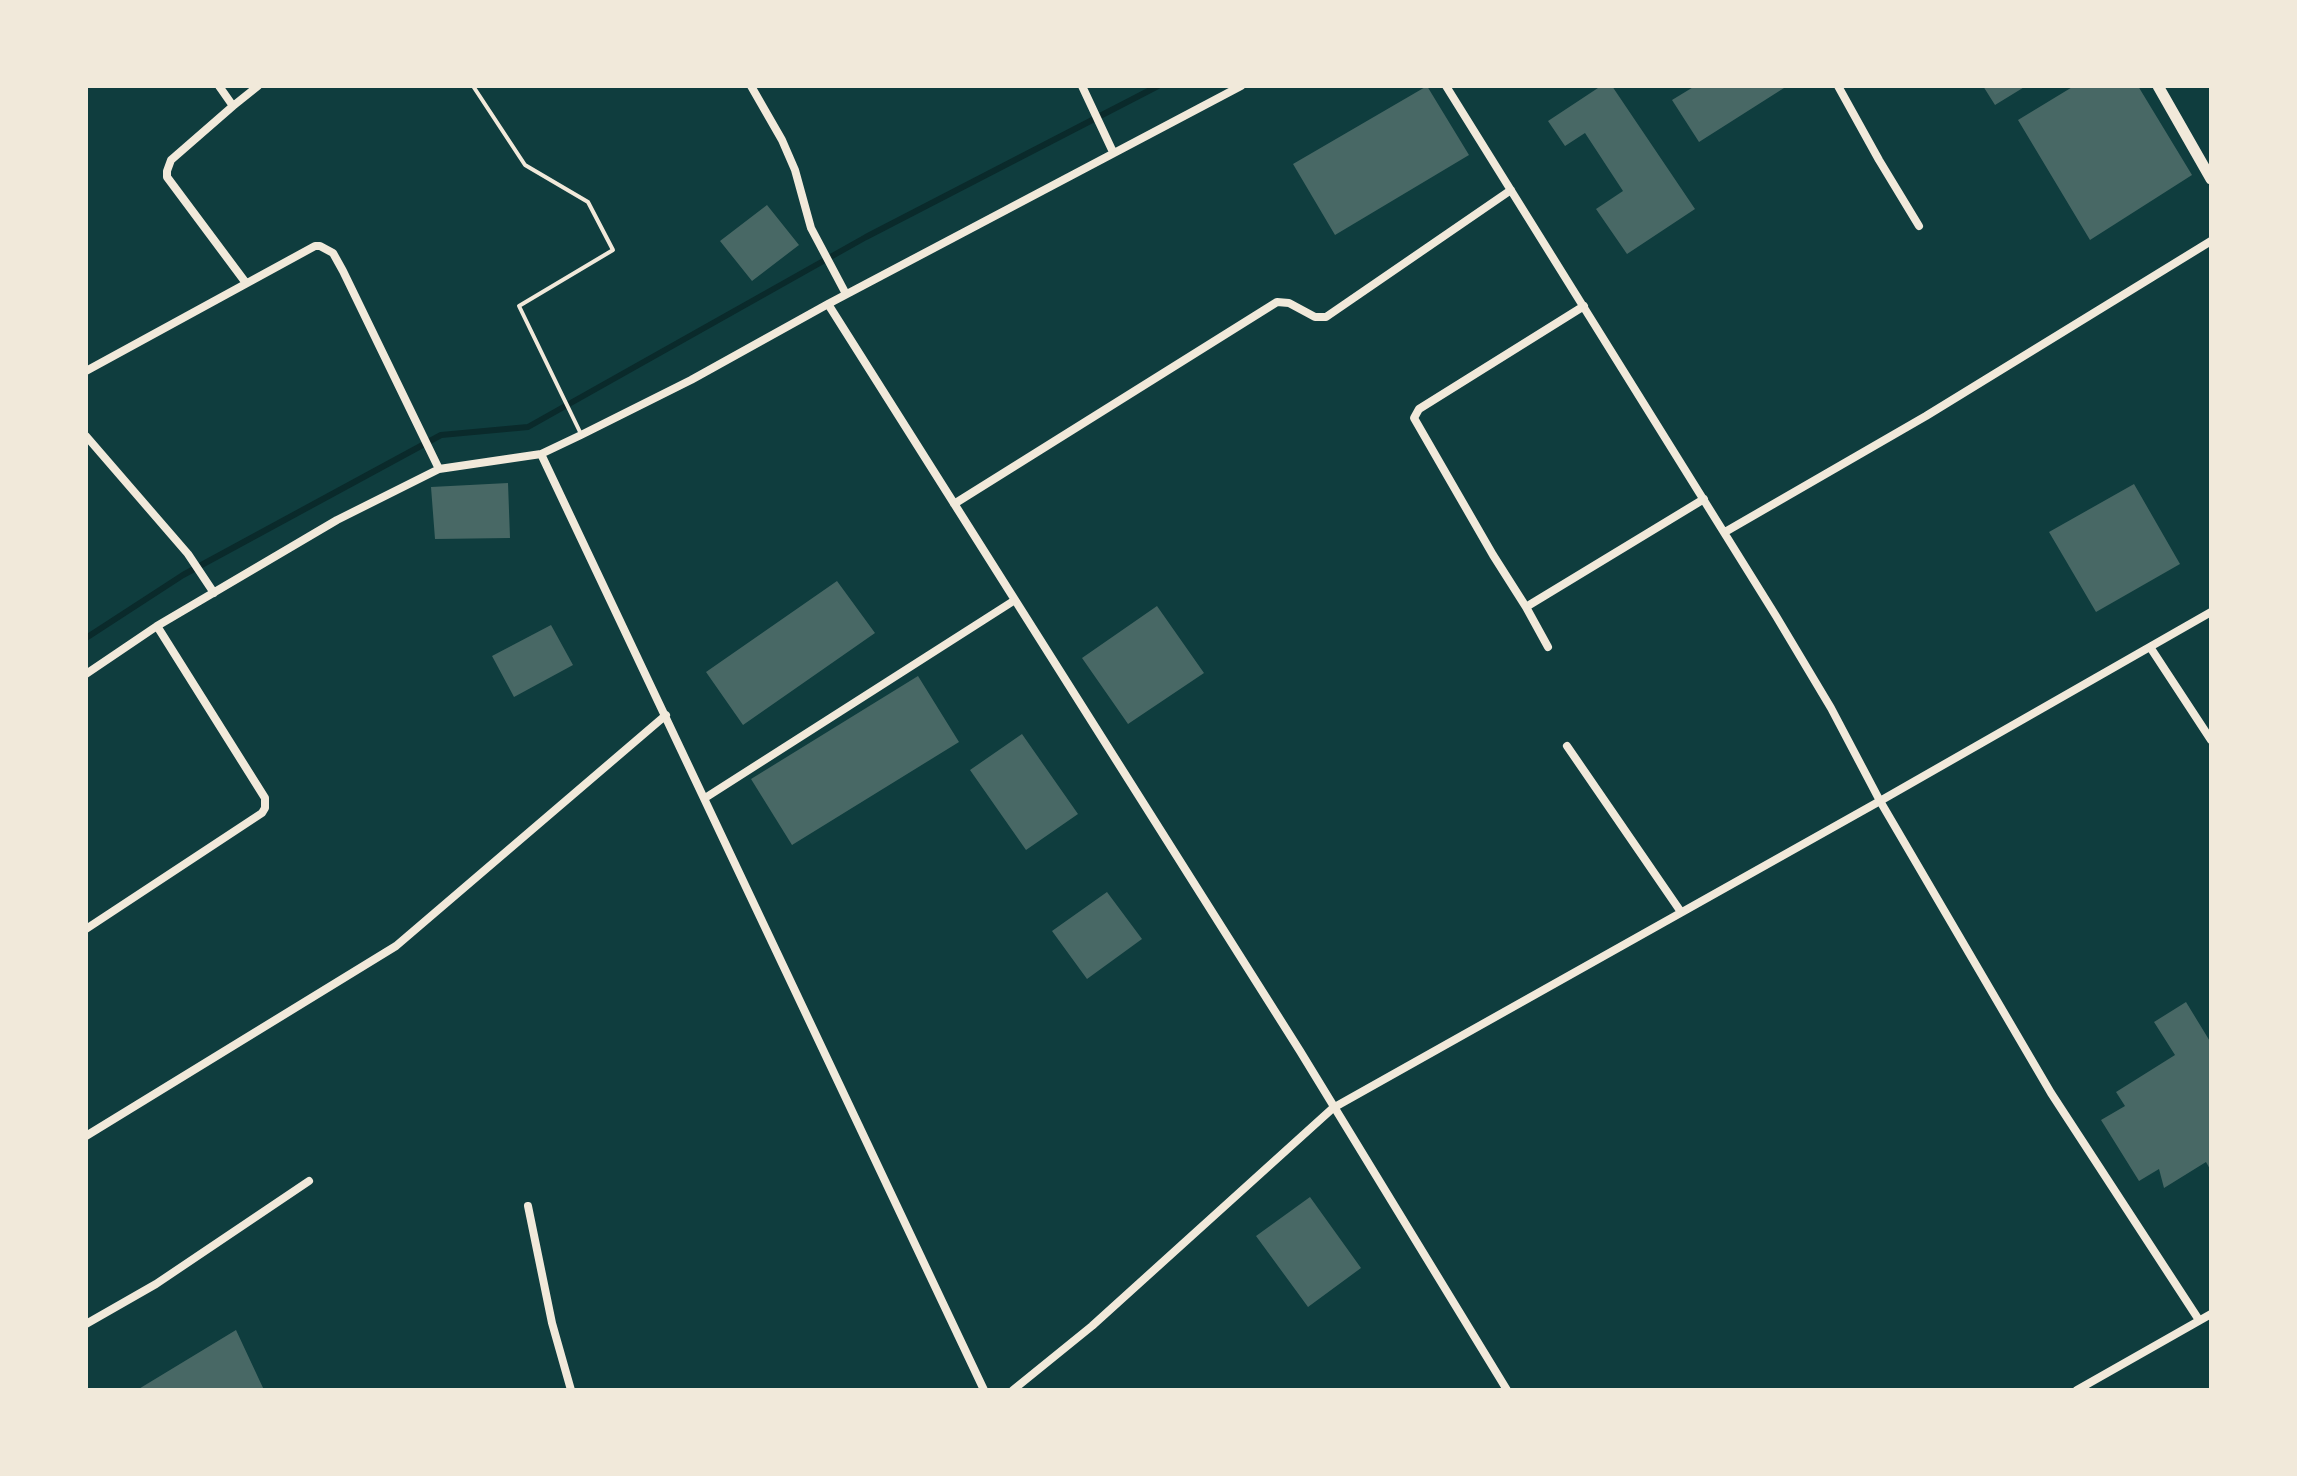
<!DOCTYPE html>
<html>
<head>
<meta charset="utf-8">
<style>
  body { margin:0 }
  #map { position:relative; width:2297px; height:1476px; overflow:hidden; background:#0f3d3e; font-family:Raleway,sans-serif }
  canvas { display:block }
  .frame { position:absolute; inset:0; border:88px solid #f1e9da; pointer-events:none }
</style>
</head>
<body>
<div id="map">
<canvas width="2297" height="1476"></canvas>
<div class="frame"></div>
</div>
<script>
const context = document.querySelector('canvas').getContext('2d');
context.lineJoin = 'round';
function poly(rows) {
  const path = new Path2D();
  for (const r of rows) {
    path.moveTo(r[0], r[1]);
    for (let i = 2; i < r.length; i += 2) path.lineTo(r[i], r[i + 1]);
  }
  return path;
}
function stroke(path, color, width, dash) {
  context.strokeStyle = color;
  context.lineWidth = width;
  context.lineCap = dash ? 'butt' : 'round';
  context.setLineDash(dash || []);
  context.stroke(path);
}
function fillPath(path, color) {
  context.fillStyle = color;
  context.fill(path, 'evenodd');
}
stroke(poly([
  [86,638,183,575,441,435,528,427,866,237,1158,86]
]), '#0a2a2b', 6);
fillPath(poly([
  [1427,86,1469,155,1335,235,1293,164],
  [1601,86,1612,86,1695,209,1627,254,1596,209,1623,191,1585,133,1565,146,1548,121],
  [1695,86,1783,86,1784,88,1699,142,1672,100],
  [1983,86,2026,86,1995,105],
  [2074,86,2138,86,2192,175,2090,240,2018,120],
  [767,205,799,245,752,281,720,241],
  [508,483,510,538,435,539,431,487],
  [2134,484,2180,564,2096,612,2049,532],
  [837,581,875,633,743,725,706,672],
  [1157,606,1204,673,1128,724,1082,658],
  [551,625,573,665,514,697,492,656],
  [918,676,959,742,792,845,751,779],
  [1022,734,1078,814,1026,850,970,770],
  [1107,892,1142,939,1087,979,1052,931],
  [2186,1002,2211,1043,2211,1171,2206,1162,2164,1188,2159,1169,2139,1181,2101,1120,2125,1106,2116,1092,2175,1055,2154,1022],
  [1310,1197,1361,1268,1308,1307,1256,1236],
  [236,1330,264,1390,137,1390]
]), '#486865');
stroke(poly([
  [473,86,525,165,588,202,613,250,519,306,581,434]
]), '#f1e9da', 4);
stroke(poly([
  [219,86,233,106,258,86],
  [751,86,782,140,795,170,811,228,846,294],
  [1082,86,1113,152],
  [1446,86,1776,616,1831,708,1880,801,2051,1093,2199,1320],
  [1838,86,1879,160,1919,226],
  [233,106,171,160,167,171,167,177,246,283],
  [828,304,1300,1051,1507,1390],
  [1584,306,1419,409,1414,418,1493,555,1526,607,1704,499],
  [86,371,315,246,320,246,333,253,343,271,439,469],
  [86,436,188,554,214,593],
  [541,454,984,1390],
  [954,504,1277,302,1289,303,1315,317,1326,317,1511,190],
  [1725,532,1926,416,2211,241],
  [1526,607,1548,647],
  [2150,647,2211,740],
  [86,674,157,626,337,520,439,469,541,454,581,435,691,380,828,304,1241,86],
  [1567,746,1681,912],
  [705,798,1015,600],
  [86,929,262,813,265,808,265,798,157,626],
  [86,1136,396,946,666,715],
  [528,1206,552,1323,571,1390],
  [86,1324,156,1284,309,1181],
  [1013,1390,1092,1326,1333,1108,1880,801,2211,612],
  [2077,1390,2211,1314]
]), '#f1e9da', 8);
stroke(poly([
  [2158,86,2211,179]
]), '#f1e9da', 11);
</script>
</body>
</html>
